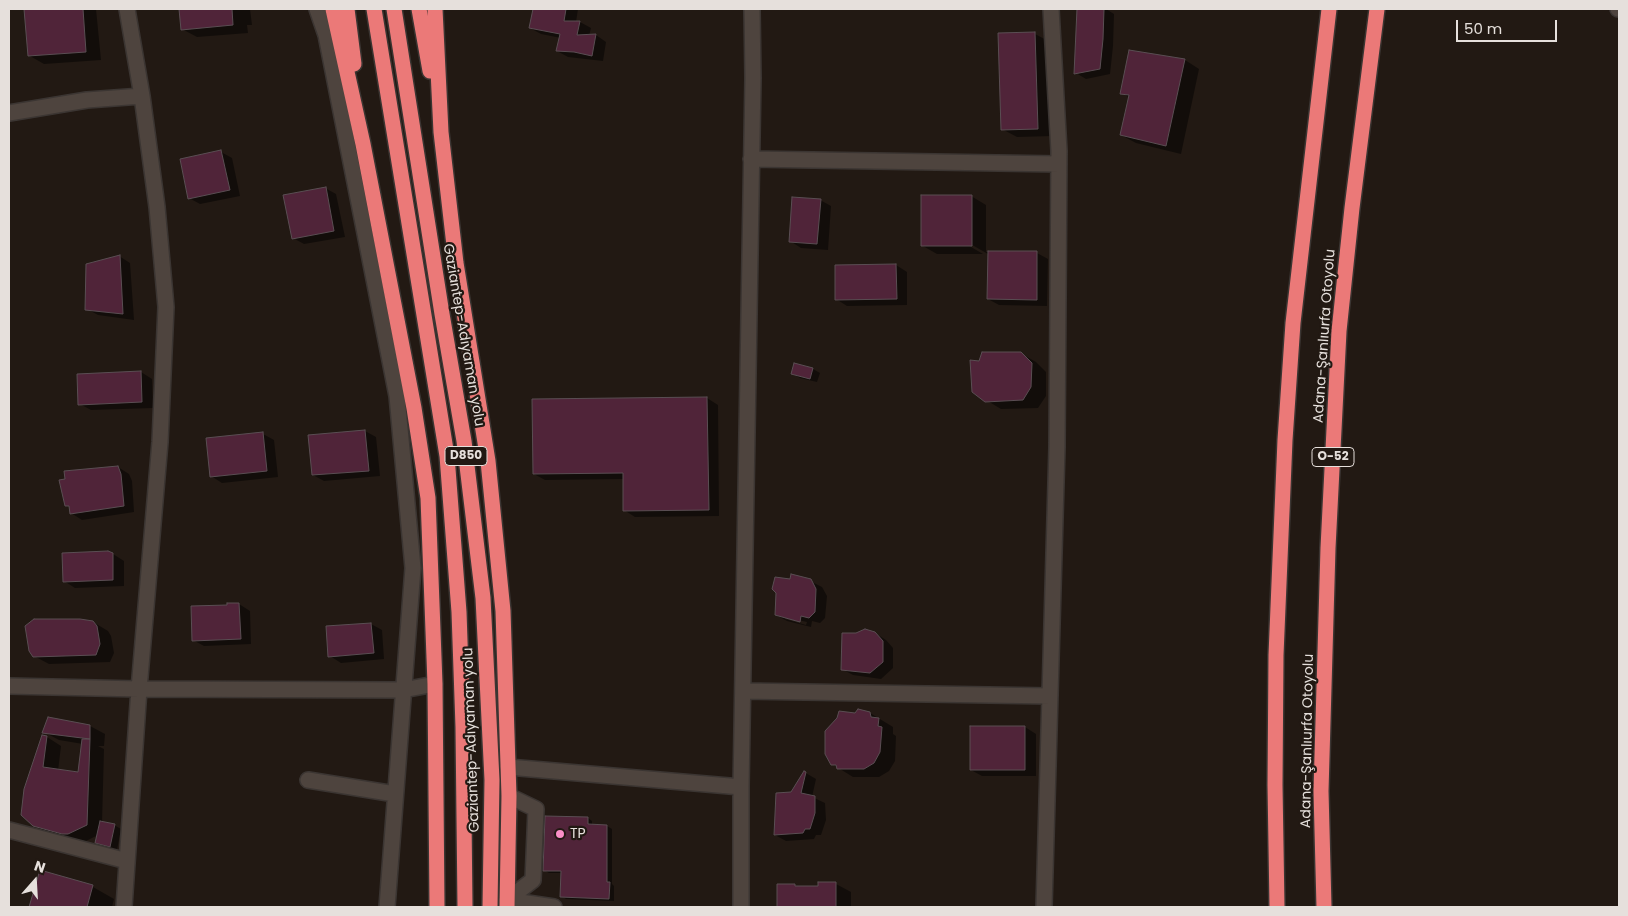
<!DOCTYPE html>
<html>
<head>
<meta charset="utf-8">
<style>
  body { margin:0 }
  #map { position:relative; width:1628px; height:916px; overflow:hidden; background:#221913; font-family:Poppins,sans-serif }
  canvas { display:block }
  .frame { position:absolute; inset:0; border:10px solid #e6e0dc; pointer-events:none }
  .north { position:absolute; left:10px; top:856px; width:50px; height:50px; -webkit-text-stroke:4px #221913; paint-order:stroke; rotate:19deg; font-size:14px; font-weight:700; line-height:20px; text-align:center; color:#e6e0dc }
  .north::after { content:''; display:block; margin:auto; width:18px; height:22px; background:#e6e0dc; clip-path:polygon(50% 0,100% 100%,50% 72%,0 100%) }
  .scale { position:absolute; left:1456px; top:20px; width:101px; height:22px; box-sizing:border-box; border:2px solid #e6e0dc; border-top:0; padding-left:6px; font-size:15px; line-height:18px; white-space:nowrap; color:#e6e0dc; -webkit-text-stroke:4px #221913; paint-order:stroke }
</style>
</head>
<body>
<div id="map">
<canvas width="1628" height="916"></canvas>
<div class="frame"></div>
<div class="north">N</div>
<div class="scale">50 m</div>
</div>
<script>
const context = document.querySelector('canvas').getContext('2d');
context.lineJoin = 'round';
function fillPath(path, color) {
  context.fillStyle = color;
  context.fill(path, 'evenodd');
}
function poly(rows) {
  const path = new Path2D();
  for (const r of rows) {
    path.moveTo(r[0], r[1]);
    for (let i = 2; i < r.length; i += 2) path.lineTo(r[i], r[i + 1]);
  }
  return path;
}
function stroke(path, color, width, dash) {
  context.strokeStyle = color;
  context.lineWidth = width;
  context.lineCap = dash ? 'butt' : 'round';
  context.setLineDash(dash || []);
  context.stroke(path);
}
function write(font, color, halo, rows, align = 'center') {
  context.font = font + ' Poppins,sans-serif';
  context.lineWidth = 4.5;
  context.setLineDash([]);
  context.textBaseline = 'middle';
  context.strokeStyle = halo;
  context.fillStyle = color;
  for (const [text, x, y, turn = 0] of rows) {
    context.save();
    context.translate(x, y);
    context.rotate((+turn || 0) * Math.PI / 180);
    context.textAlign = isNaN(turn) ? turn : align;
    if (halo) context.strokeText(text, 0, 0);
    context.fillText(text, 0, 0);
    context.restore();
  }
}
fillPath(poly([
  [26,9,96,9,101,60,44,64,30,56],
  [181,9,250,9,252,25,247,25,248,33,197,37,182,29],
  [534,9,578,9,576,22,580,22,591,28,589,36,596,35,606,42,603,61,568,57,557,51,561,38,541,34,530,28],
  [1078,9,1106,9,1114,14,1113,46,1110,74,1086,79,1076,73],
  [999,34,1035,34,1050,42,1053,136,1017,137,1002,129],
  [1185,60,1199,69,1181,154,1136,143,1121,135,1130,98,1122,93],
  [221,152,232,158,240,196,200,204,189,198],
  [325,188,336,194,345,237,304,244,293,238],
  [971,196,986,205,986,252,1037,253,1048,259,1047,306,999,305,988,299,988,254,967,242,966,244,983,254,937,254,923,246],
  [820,200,831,206,828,250,801,248,790,241],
  [119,256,130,263,134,320,98,315,87,309],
  [896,265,907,272,907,305,847,306,836,299],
  [1020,353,1036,362,1046,372,1046,396,1038,408,1001,409,986,400,980,363],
  [813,369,820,373,817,382,800,378,793,374],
  [141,372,152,379,153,408,91,410,80,404],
  [707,398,718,405,719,516,635,517,624,510,624,479,545,480,534,474],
  [365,431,376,437,380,476,324,481,313,475],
  [263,434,274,440,278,477,222,483,211,476],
  [118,467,129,474,132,481,134,512,82,520,71,513,70,507,66,505],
  [113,554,124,561,124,586,75,588,64,581],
  [810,581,822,587,827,596,825,618,820,623,812,621,811,627,787,621,776,615,777,592],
  [785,617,807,622,806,625,785,619],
  [239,604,250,611,251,644,204,646,193,640],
  [93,622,108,631,111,636,114,653,110,662,49,664,34,656],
  [371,624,382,630,384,659,341,663,330,656],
  [875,633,886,640,893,648,893,668,881,679,853,675,842,669],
  [870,713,893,727,893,734,896,736,895,761,889,771,879,777,853,777,832,764,856,714],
  [90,726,105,734,104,746,98,746,104,749,102,823,114,825,121,829,117,850,104,846,97,842,98,835,84,842,49,834,33,825,47,737,61,746,58,771,79,773,83,744,59,740,44,732],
  [1025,727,1036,734,1036,776,982,776,971,770],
  [804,772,816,779,812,797,825,803,826,820,821,835,816,835,814,839,786,841,775,835,792,793],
  [588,818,592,821,592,826,607,826,612,829,612,884,614,886,614,901,566,899,562,896,563,873,549,873,544,870],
  [40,872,93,887,114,899,112,907,30,907],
  [836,884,851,892,851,907,779,907,779,885,794,885,799,888,819,888]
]), '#0007');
const building = poly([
  [24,9,83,9,86,52,28,56,24,9],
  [179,9,232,9,233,25,181,30,179,9],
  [533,9,566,9,564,21,580,21,577,35,596,34,592,56,574,52,556,51,560,34,529,28,533,9],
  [1077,9,1104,9,1103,39,1100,69,1074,74,1077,9],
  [1035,32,1038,129,1001,130,998,33,1035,32],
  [1129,50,1185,59,1166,146,1120,135,1129,95,1120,94,1129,50],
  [221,150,230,190,188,199,180,159,221,150],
  [326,187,334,231,292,239,283,195,326,187],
  [921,195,972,195,972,246,921,246,921,195],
  [792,197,821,199,817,244,789,242,792,197],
  [988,251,1037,251,1037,300,987,299,988,251],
  [120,255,123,314,85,310,86,264,120,255],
  [896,264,897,299,835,300,835,265,896,264],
  [982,352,1021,352,1032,363,1031,387,1023,400,985,402,972,392,970,360,979,361,982,352],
  [794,363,813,368,810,379,791,374,794,363],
  [141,371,142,402,78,405,77,374,141,371],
  [707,397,709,510,623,511,623,473,533,474,532,399,707,397],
  [365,430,369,471,312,475,308,435,365,430],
  [263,432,267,471,210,477,206,438,263,432],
  [118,466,121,474,124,506,70,514,69,506,65,506,59,480,65,479,64,471,118,466],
  [108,551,113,553,113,580,63,582,62,553,108,551],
  [791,574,811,579,816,589,815,612,809,618,801,616,800,622,775,615,776,593,772,589,775,577,790,579,791,574],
  [227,603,239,603,241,639,192,641,191,606,227,605,227,603],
  [34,619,80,619,93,621,97,626,100,644,96,655,33,657,29,651,25,626,34,619],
  [371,623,374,653,328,657,326,626,371,623],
  [865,629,875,632,883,641,883,662,870,673,841,670,842,633,856,633,865,629],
  [858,709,870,712,871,717,879,718,878,726,882,727,880,752,874,763,864,769,837,769,836,765,831,765,825,754,825,731,837,718,839,711,855,713,858,709],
  [48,717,90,725,90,739,42,733,48,717],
  [970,726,1025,726,1025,770,970,770,970,726],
  [42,735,47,736,43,767,78,772,82,739,90,739,87,825,68,834,62,834,33,826,21,815,24,789,42,735],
  [804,771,806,772,801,793,815,796,815,813,810,829,805,829,803,833,774,835,776,793,791,792,804,771],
  [545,816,588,817,588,824,607,825,607,882,610,882,609,899,560,897,561,871,543,871,545,816],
  [100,821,115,824,110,847,95,843,100,821],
  [40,870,93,885,87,907,29,907,40,870],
  [818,882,836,882,836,907,777,907,777,884,795,884,795,886,818,886,818,882]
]);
fillPath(building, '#502439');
stroke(building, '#5a4e53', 1);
const minor = poly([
  [317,9,326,35,397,396,413,568,387,907],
  [1618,9,1619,9],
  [9,113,87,100,142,96],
  [751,159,1059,164],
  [9,686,139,689,403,690,435,684],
  [743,691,1050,696],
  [508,767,741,787],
  [308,780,395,794],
  [9,830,127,861],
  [507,900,533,880,536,809,509,796],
  [507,900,554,907],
  [124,907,139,689,160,442,166,307,157,207,142,96,127,9],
  [741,907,741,787,753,78,752,9],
  [1044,907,1057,447,1059,151,1051,9]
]);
const highway = poly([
  [333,9,363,144,414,408,428,498,435,684,437,907],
  [347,9,354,64],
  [374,9,447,456,459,612,463,727,465,907],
  [394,9,442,314,464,441,483,598,492,780,490,907],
  [419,9,430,71],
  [435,9,441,132,456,263,488,461,503,611,509,796,507,907],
  [1277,907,1275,785,1276,655,1285,440,1293,323,1329,9],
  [1324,907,1321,791,1328,548,1339,331,1352,208,1377,9]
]);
stroke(minor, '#3b3532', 18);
stroke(highway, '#3b3532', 18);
stroke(minor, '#4e443e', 15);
stroke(highway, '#eb7978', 15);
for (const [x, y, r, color] of [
  [560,834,5,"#fa8fc7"]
]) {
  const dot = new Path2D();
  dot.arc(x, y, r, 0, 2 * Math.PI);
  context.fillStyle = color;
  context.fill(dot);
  stroke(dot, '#221913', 2);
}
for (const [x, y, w] of [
  [466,456,42],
  [1333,457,42]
]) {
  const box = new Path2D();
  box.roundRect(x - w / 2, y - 9.5, w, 19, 4);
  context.fillStyle = '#221913';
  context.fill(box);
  stroke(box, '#e6e0dc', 1);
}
write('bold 12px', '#e6e0dc', null, [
  ["D850",466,456],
  ["O-52",1333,457]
]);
write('14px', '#e6e0dc', '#221913', [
  ["Gaziantep-Adıyaman yolu",463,335,80],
  ["Adana-Şanlıurfa Otoyolu",1325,336,-86],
  ["Gaziantep-Adıyaman yolu",472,740,-92],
  ["Adana-Şanlıurfa Otoyolu",1308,741,-89]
]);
write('14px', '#e6e0dc', '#221913', [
  ["TP",570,834]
], 'left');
</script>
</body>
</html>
